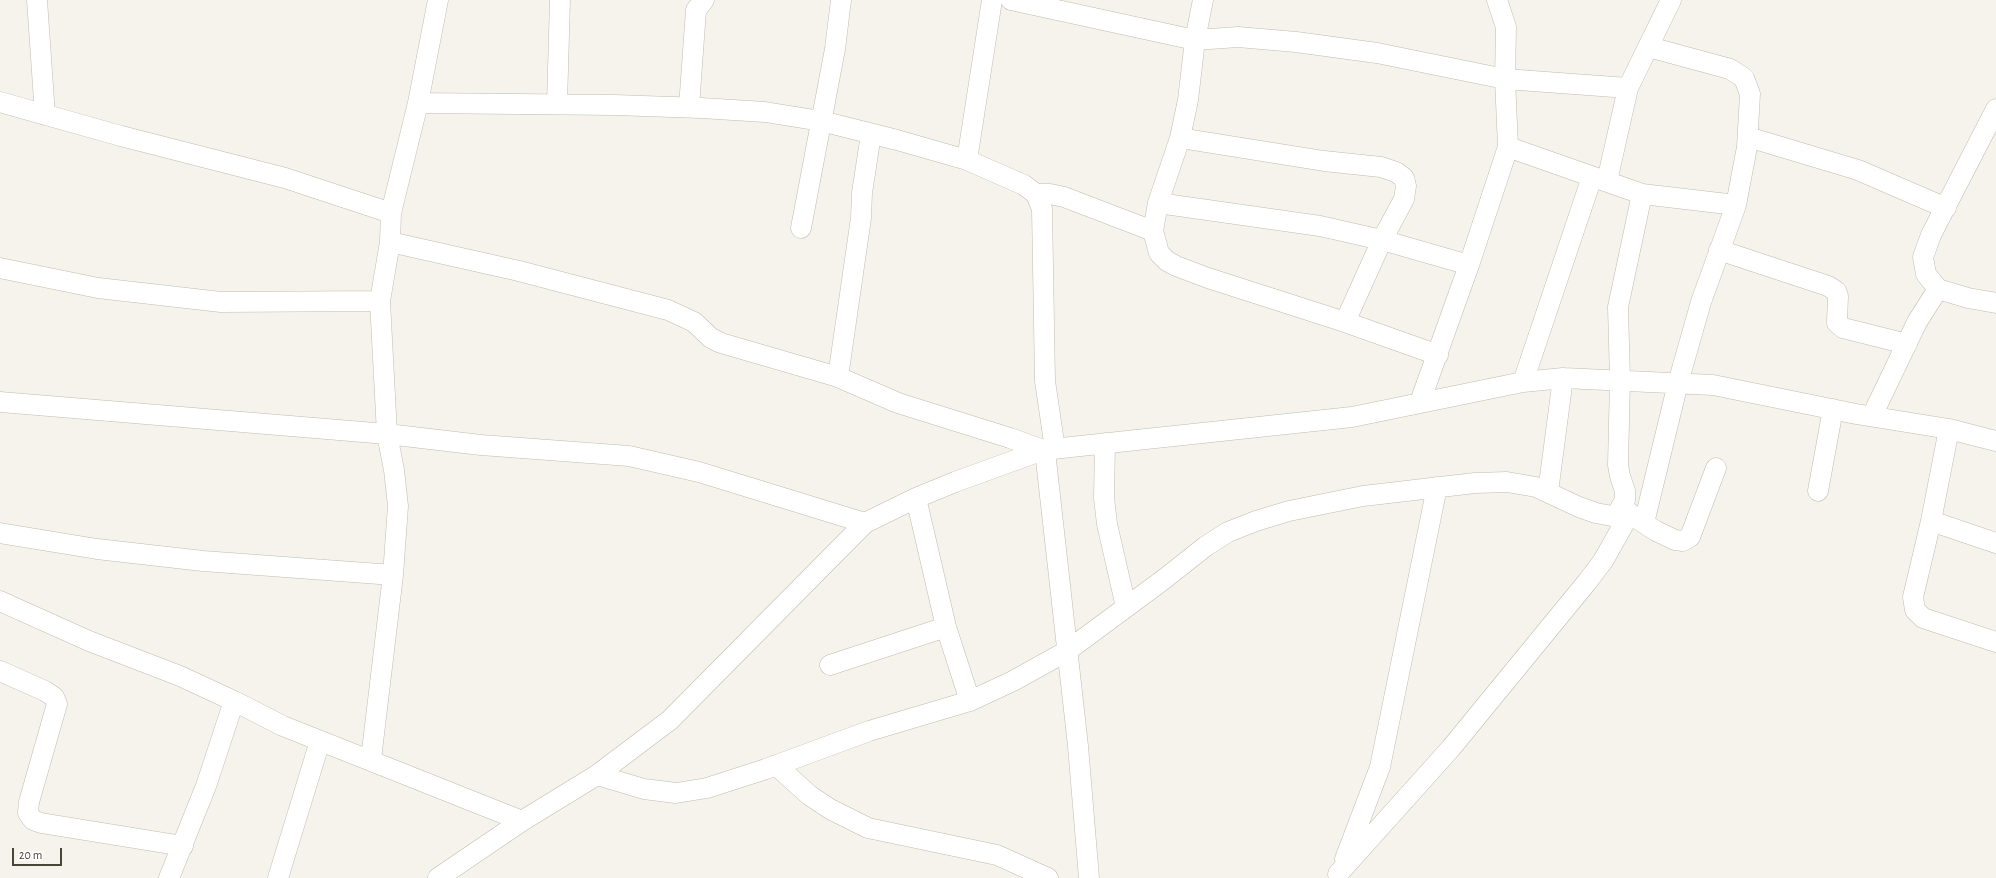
<!DOCTYPE html>
<html>
<head>
<meta charset="utf-8">
<style>
  body { margin:0 }
  #map { position:relative; width:1996px; height:878px; overflow:hidden; background:#f6f3ec; font-family:"Alegreya Sans",sans-serif }
  canvas { display:block }
  .scale { position:absolute; left:12px; top:848px; width:50px; height:18px; box-sizing:border-box; border:2px solid #4b4439; border-top:0; padding-left:5px; font-size:12px; line-height:14px; white-space:nowrap; color:#4b4439; -webkit-text-stroke:3px #fff; paint-order:stroke }
</style>
</head>
<body>
<div id="map">
<canvas width="1996" height="878"></canvas>
<div class="scale">20 m</div>
</div>
<script>
const context = document.querySelector('canvas').getContext('2d');
context.lineJoin = 'round';
function poly(rows) {
  const path = new Path2D();
  for (const r of rows) {
    path.moveTo(r[0], r[1]);
    for (let i = 2; i < r.length; i += 2) path.lineTo(r[i], r[i + 1]);
  }
  return path;
}
function stroke(path, color, width, dash) {
  context.strokeStyle = color;
  context.lineWidth = width;
  context.lineCap = dash ? 'butt' : 'round';
  context.setLineDash(dash || []);
  context.stroke(path);
}
const minor = poly([
  [37,0,45,115],
  [1011,0,1195,40,1238,37,1296,42,1377,53,1505,79,1628,88],
  [1203,0,1195,40,1188,100,1180,138,1158,203,1153,231,1159,253,1167,261,1176,266,1208,278,1345,322,1438,355],
  [0,102,121,136,285,178,391,213],
  [418,103,615,105,701,108,765,112,821,121,897,140,967,160,1024,185,1036,194,1042,209,1045,381,1055,449],
  [557,104,560,0],
  [689,107,696,10,704,0],
  [1996,109,1931,235,1923,257,1926,274,1938,289,1968,298,1996,303],
  [1748,137,1858,170,1946,208],
  [1180,138,1324,161,1381,167,1396,172,1404,178,1406,186,1404,199,1382,240,1345,322],
  [1508,147,1642,194,1736,205],
  [967,160,992,0],
  [1607,181,1628,88,1671,0],
  [1036,194,1050,194,1064,197,1153,231],
  [1158,203,1320,226,1382,240,1469,265],
  [801,228,835,49,841,0],
  [390,242,519,271,668,310,694,322,711,338,721,343,838,377,898,403,1010,438,1043,450,1046,460,1078,746,1089,878],
  [1719,250,1828,286,1836,291,1838,296,1837,323,1843,328,1907,344],
  [0,268,98,288,221,302,380,301],
  [838,377,861,218,862,193,871,134],
  [1523,382,1592,177],
  [0,402,387,434,481,445,629,456,699,472,865,523],
  [1420,402,1469,265,1508,147,1505,79,1506,27,1497,0],
  [1872,416,1917,322,1938,289],
  [1949,429,1931,521,1913,597,1915,610,1923,618,1996,642],
  [1105,443,1104,498,1107,524,1126,607],
  [1818,491,1833,409],
  [1548,492,1563,378],
  [916,498,946,627,970,701],
  [1633,516,1656,531,1675,540,1683,541,1690,537,1716,468],
  [1931,521,1996,543],
  [1644,523,1678,383,1701,302,1736,205,1747,147,1750,94,1744,78,1730,69,1649,47],
  [0,533,97,549,203,561,393,575],
  [0,601,89,641,180,676,234,701,283,726,522,821],
  [830,665,946,627],
  [0,671,45,691,54,697,57,704,29,802,28,813,33,820,41,823,183,846],
  [371,759,393,575,398,506,394,470,387,434,380,301,390,242,391,213,418,103,438,0],
  [776,765,809,795,830,809,868,828,997,855,1048,878],
  [597,775,644,789,676,793,707,788,766,769,869,731,970,701,1013,681,1067,651,1163,580,1206,546,1228,532,1256,521,1289,511,1363,496,1475,483,1507,482,1536,487,1579,507,1596,513,1612,516,1617,514,1625,500,1625,491,1620,476,1618,465,1620,380,1618,307,1642,194],
  [1345,859,1380,767,1437,487],
  [1338,874,1451,748,1587,582,1603,561,1630,513],
  [169,878,206,786,234,701],
  [278,878,320,741],
  [438,878,522,821,597,775,670,720,865,523,916,498,955,482,1043,450,1352,417,1523,382,1563,378,1713,385,1856,414,1949,429,1996,441]
]);
stroke(minor, '#c2bbae', 21);
stroke(minor, '#fff', 20);
</script>
</body>
</html>
